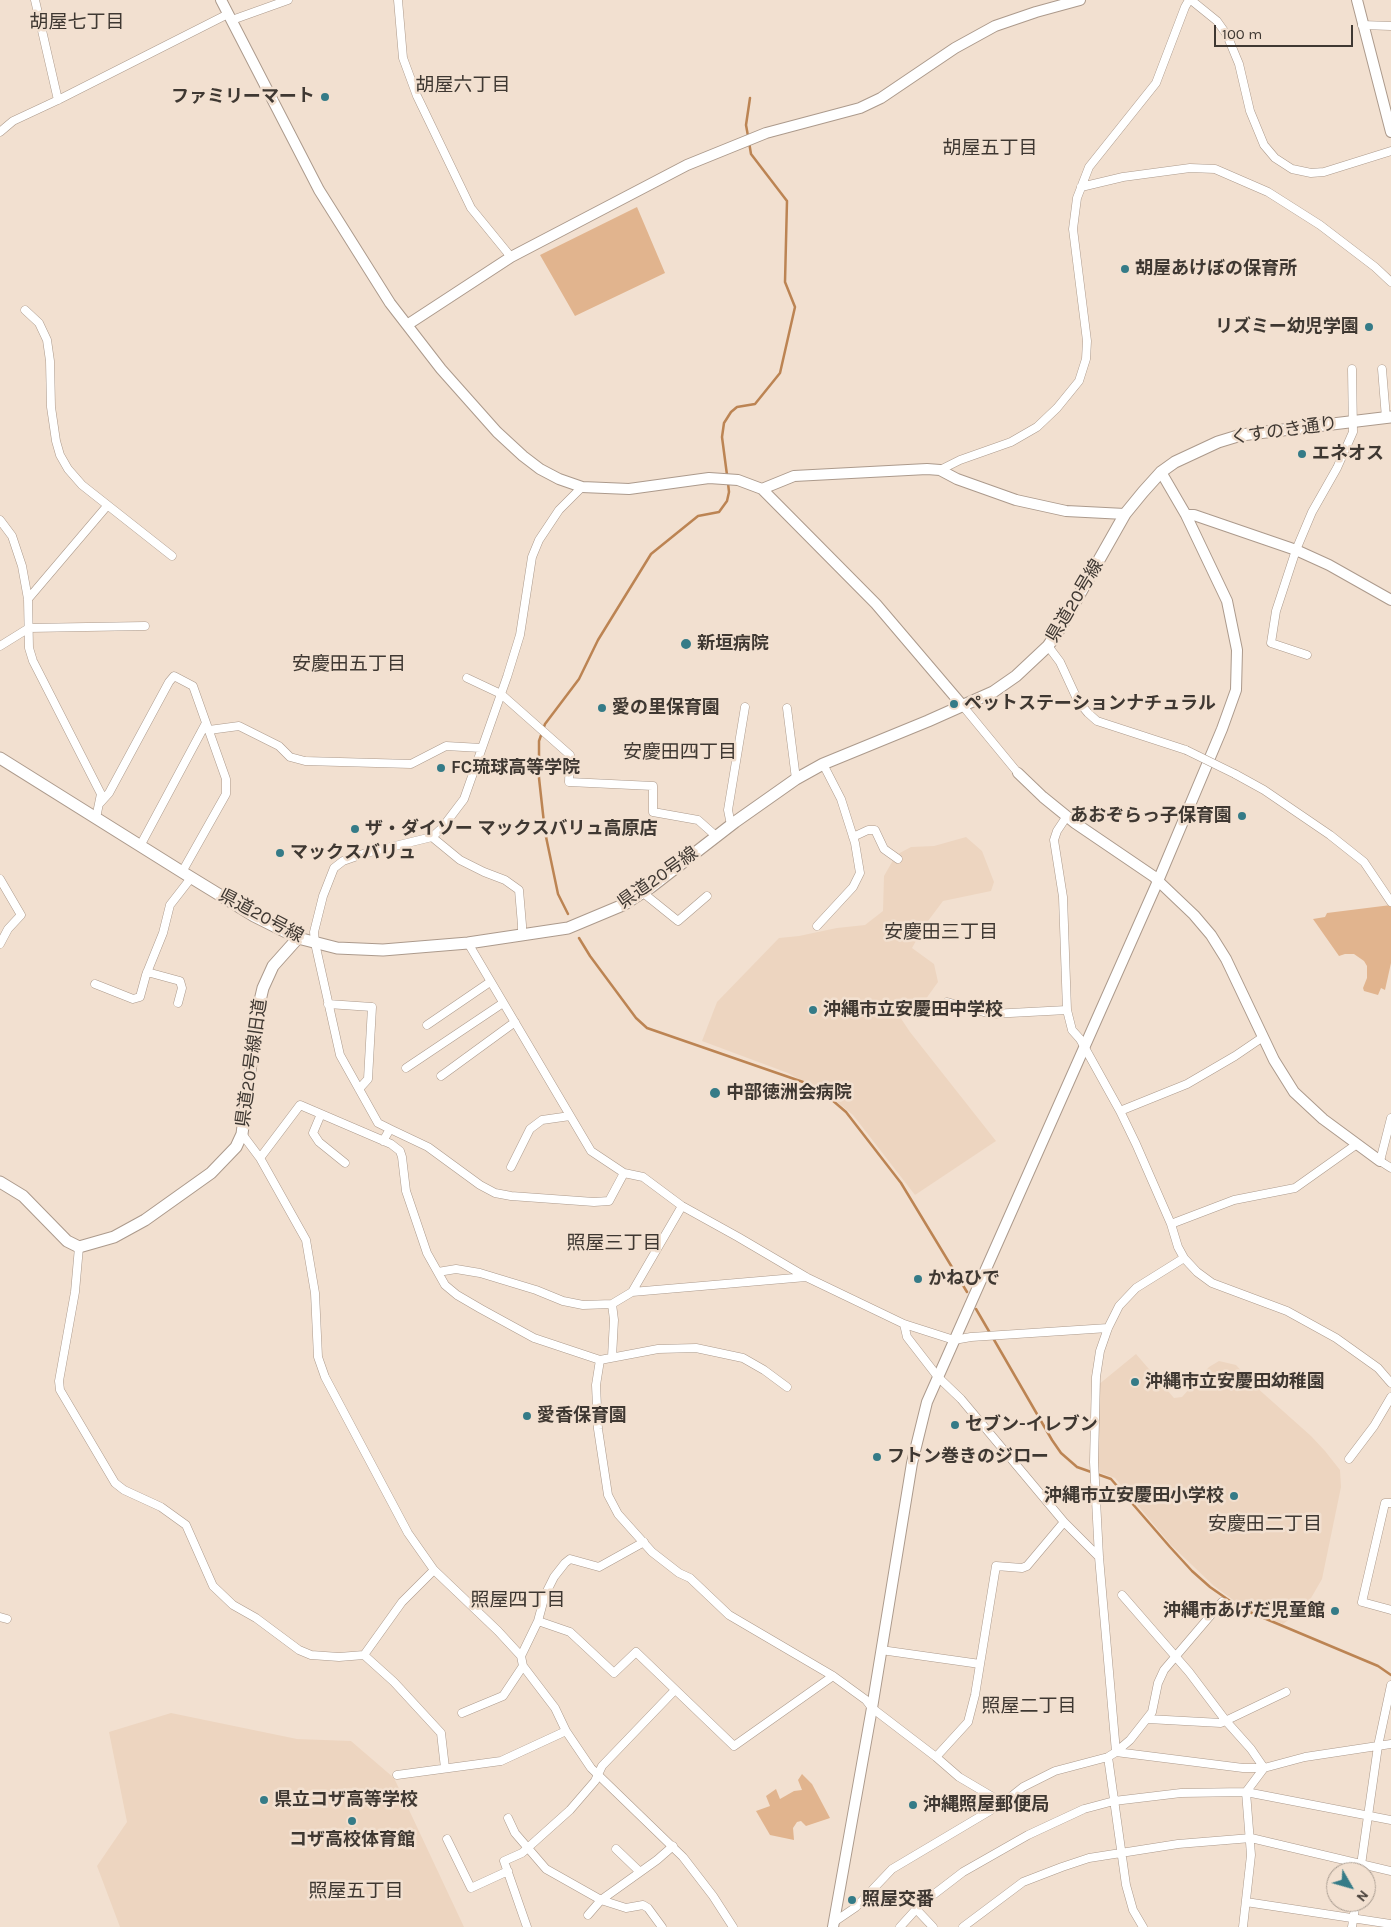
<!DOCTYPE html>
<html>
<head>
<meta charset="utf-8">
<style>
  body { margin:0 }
  #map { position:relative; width:1391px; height:1927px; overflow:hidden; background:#f2e0d0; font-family:Karla,sans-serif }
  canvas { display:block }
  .north { position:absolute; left:1326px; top:1862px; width:50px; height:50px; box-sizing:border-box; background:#f2e0d0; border:1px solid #aa9d91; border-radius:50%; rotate:128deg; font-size:14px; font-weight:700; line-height:20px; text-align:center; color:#3f3832 }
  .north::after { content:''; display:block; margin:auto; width:18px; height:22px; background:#357b87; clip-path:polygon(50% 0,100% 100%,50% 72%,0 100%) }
  .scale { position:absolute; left:1214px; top:25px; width:139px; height:22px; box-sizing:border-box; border:2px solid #3f3832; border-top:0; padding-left:6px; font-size:15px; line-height:18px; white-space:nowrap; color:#3f3832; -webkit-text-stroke:4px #f2e0d0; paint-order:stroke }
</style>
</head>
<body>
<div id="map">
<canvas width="1391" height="1927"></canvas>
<div class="north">N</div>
<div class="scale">100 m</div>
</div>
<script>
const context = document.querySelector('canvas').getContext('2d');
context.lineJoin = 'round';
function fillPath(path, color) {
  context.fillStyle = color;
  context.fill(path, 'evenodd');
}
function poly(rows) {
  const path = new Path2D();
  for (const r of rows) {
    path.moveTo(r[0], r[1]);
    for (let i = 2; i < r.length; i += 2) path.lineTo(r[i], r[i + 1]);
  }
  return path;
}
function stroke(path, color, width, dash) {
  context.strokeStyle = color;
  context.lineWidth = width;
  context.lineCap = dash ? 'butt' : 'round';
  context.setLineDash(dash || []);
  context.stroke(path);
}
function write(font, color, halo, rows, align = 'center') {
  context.font = font + ' Karla,"Noto Sans JP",sans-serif';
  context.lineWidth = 5;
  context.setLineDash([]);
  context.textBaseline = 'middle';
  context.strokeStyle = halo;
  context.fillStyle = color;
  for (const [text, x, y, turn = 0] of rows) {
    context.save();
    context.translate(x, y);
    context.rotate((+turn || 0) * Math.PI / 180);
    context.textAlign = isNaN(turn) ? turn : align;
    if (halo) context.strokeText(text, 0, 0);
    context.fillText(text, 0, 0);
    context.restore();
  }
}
fillPath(poly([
  [966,837,982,851,994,882,991,891,943,901,925,925,912,948,934,964,938,982,923,1003,900,1017,910,1032,996,1141,915,1195,853,1115,832,1098,788,1073,702,1041,717,1002,779,938,799,936,837,928,865,925,883,911,884,876,896,855,911,847,934,846],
  [1136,1354,1174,1398,1182,1397,1209,1367,1219,1361,1236,1365,1255,1386,1311,1436,1325,1451,1340,1470,1341,1487,1322,1579,1307,1605,1283,1624,1247,1610,1214,1586,1171,1545,1115,1478,1098,1472,1098,1385],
  [171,1713,297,1739,351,1741,394,1778,464,1927,120,1927,97,1866,127,1822,109,1732]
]), '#edd5c0');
fillPath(poly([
  [637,207,665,273,575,316,540,255],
  [1391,905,1391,963,1385,990,1381,988,1378,995,1364,991,1363,988,1367,978,1367,966,1364,961,1354,954,1345,954,1339,956,1313,919,1325,917,1327,913],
  [802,1774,812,1784,830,1818,806,1826,801,1821,797,1822,793,1828,794,1840,770,1835,756,1811,770,1806,766,1796,776,1789,780,1799,794,1791,802,1790,798,1780]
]), '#e1b48e');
stroke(poly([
  [748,136,746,125,750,98],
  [727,475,722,437,724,423,731,412,737,407,755,404,780,373,795,307,785,282,787,201,751,154,749,142],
  [568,914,558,894,545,832,539,778,539,741,545,724,579,679,598,640,651,554,698,516,719,512,727,501,729,492,728,483],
  [579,938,590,956,636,1018,647,1028,803,1082,832,1100,846,1112,901,1183,967,1292],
  [976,1309,990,1333],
  [993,1338,1052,1440,1061,1453,1077,1467,1111,1479,1170,1547,1192,1571,1210,1587,1240,1608,1378,1666,1391,1675]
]), '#bc8453', 2.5);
const minor = poly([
  [35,0,58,100],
  [398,0,403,58,417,96,471,208,511,257],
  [1191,0,1217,21,1227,35,1239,64,1250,111,1264,145,1275,158,1292,169,1311,173,1324,172,1391,151],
  [232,20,288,0],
  [1362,25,1391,26],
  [0,132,13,121,58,100,228,14],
  [1081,187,1123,177,1190,168,1215,169,1268,192,1320,225,1375,267,1391,282],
  [25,310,39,323,47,340,50,361,51,407,56,441,60,455,68,469,82,485,172,556],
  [1382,369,1386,418],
  [940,470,960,460,1011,442,1037,427,1057,408,1079,381,1086,359,1087,341,1073,229,1077,198,1089,167,1156,83,1185,7,1189,0],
  [0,520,12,536,22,566,28,599,29,648,33,661,101,794,96,818],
  [28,599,107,506],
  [0,646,29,628,145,626],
  [1048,646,1060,662,1078,701,1088,713,1097,721,1186,750],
  [1307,655,1271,643,1276,611,1296,550,1312,512,1337,468,1353,432,1352,369],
  [467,678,501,694,570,755,569,782,653,786,653,812,698,820,716,836],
  [962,705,1018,773],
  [787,708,796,779],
  [209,730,239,726,279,746,290,757,305,761,411,764,446,746,481,748],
  [1235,774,1264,790,1330,835,1364,862,1391,902],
  [100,803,109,793,169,682,174,676,193,686,226,779,226,794,182,872],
  [1067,816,1057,831,1054,840,1063,897,1067,1010,1072,1030,1080,1039,1120,1111,1136,1144,1171,1224,1178,1247,1184,1258,1197,1272,1212,1283,1287,1311,1336,1338,1378,1368,1391,1383],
  [731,825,728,810,745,707],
  [432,837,460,860,484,872,505,880,519,890,522,925,522,936],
  [853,837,868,830,875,830,884,849,898,859],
  [140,846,206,723],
  [0,879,21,915,8,929,0,944],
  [642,892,678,921,707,896],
  [817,926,853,887,860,873,855,843,841,799,823,764],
  [468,943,591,1151,624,1173,643,1177,682,1206,738,1237,806,1277,904,1324,954,1340,971,1337,1108,1328],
  [147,972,180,981,182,988,178,1003],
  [95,984,133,999,140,997,146,975,163,933,170,905,191,878],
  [947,1002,991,1014,1067,1010],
  [328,1004,372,1007,368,1079,359,1089],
  [427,1025,490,982],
  [406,1068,503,1003],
  [441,1076,515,1022],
  [1120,1111,1187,1084,1235,1056,1263,1037],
  [321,1114,313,1133,319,1142,345,1163],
  [1391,1118,1380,1161,1391,1168],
  [390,1129,378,1123,340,1055,315,943,314,932,323,896,334,868,343,861,366,853,432,837,442,828,464,799,507,677,520,635,532,557,539,540,559,510,582,487],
  [242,1134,260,1158,306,1240,315,1293,318,1357,325,1377,408,1533,434,1570,498,1631,521,1656,523,1666,555,1708,566,1731,591,1768,683,1857,713,1896,733,1927],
  [383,1141,390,1129,428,1147,480,1185,495,1193,511,1196,594,1202,609,1201,624,1173],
  [260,1158,300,1105,391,1144,400,1151,402,1157,406,1191,427,1253,445,1285,457,1295,481,1309,534,1338,600,1360,658,1349,696,1348,743,1358,764,1370,787,1387],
  [511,1167,530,1129,542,1120,570,1116],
  [1171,1224,1234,1200,1295,1188,1357,1144],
  [79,1247,75,1292,59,1381,60,1390,115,1483,124,1490,161,1507,186,1525,213,1586,233,1605,256,1618,299,1650,311,1655,339,1657,364,1655,394,1682,441,1733,445,1768],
  [438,1272,456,1269,480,1273,536,1290,563,1301,583,1305,612,1304,632,1292,806,1277],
  [632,1292,682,1206],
  [612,1304,614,1320,612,1357],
  [904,1324,907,1337,938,1377,961,1399,1064,1522,1099,1557],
  [600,1360,596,1385,598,1429,608,1495,618,1514,652,1552,679,1573,690,1578,729,1615,833,1676,866,1700,872,1708,936,1757,959,1777,1003,1803],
  [1349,1459,1374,1426,1391,1397],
  [1391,1503,1385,1503,1362,1602,1391,1610],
  [1122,1595,1189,1672,1226,1721,1251,1749,1264,1768],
  [0,1617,7,1619],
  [538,1621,570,1632,614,1673,636,1652,734,1746,833,1676],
  [881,1650,980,1664],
  [364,1655,402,1602,434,1570],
  [521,1656,538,1621,545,1595,554,1577,565,1563,570,1559,599,1567,644,1542],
  [462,1713,503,1696,523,1666],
  [1148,1719,1221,1723,1286,1692],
  [1116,1752,1099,1557,1094,1462,1096,1377,1100,1351,1108,1328,1119,1306,1136,1288,1184,1258],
  [1116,1752,1243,1768,1264,1768,1305,1757,1391,1744],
  [936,1757,968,1722,975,1695,996,1566,1022,1568,1027,1566,1064,1522],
  [1108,1757,1126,1885,1133,1910,1143,1927],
  [397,1775,501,1761,566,1731],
  [508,1818,515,1833,546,1869,601,1900,626,1908,643,1905,648,1908,662,1927],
  [447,1839,471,1888,508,1871],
  [616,1849,640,1872],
  [1360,1872,1378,1746,1391,1685],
  [1246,1902,1391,1924],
  [916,1909,933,1927],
  [588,1915,601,1900,657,1860,673,1846],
  [834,1922,856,1907,892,1869,1003,1803,1023,1787,1055,1771,1108,1757,1116,1752,1130,1740,1152,1712,1158,1683,1164,1670,1222,1602],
  [527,1927,504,1861,522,1853,570,1810,595,1781,602,1766,675,1690],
  [900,1927,920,1905,963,1872,1028,1835,1084,1809,1114,1801,1181,1793,1246,1792,1391,1820],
  [963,1927,1023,1882,1062,1867,1089,1858,1178,1844,1251,1838,1391,1871],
  [1243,1927,1251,1855,1246,1792,1264,1768],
  [1352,1927,1356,1902]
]);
const tertiary = poly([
  [221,0,319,190,390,303,441,369,497,432,523,456,540,469,559,479,582,487,629,489,709,478,738,480,762,489,876,604,962,705],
  [1357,0,1391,132],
  [407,325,511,257,687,165,766,133,860,108,881,98,955,48,995,26,1036,12,1080,0],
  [762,489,794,476,927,469,940,470,957,479,1016,500,1066,511,1125,514],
  [1186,515,1194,515,1296,550,1329,565,1391,600],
  [1018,773,1043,797,1075,823,1153,876,1194,915,1211,935,1226,959,1274,1060,1294,1092,1323,1119,1380,1161],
  [833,1927,872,1708,912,1463,927,1402,1158,881,1222,729,1236,690,1237,650,1227,601,1186,515,1161,472]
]);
const secondary = poly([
  [0,758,187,875,254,916,298,938,337,948,383,950,468,943,568,928,623,905,651,887,735,822,796,779,823,764,928,721,993,692,1016,676,1048,646,1061,627,1125,514,1143,492,1161,472,1175,462,1218,442,1241,435,1391,417],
  [0,1182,23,1196,67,1241,79,1247,114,1237,145,1220,211,1173,236,1147,242,1134,258,1009,263,988,273,966,298,938]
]);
stroke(minor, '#ac9a8c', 9);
stroke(tertiary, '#ac9a8c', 12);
stroke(secondary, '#ac9a8c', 13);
stroke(minor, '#fff', 8);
stroke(tertiary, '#fff', 10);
stroke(secondary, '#fff', 11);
const minorBridge = poly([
  [1186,750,1235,774]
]);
stroke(minorBridge, '#ac9a8c', 9, []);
stroke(minorBridge, '#fff', 8);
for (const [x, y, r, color] of [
  [325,97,5,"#357b87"],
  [1125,269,5,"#357b87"],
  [1369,327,5,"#357b87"],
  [1302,454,5,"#357b87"],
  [686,644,6,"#357b87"],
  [954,704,5,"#357b87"],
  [602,708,5,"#357b87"],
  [441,768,5,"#357b87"],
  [1242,816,5,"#357b87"],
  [355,829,5,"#357b87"],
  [280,853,5,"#357b87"],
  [813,1010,5,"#357b87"],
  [715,1093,6,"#357b87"],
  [918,1279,5,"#357b87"],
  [1135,1382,5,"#357b87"],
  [527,1416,5,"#357b87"],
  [955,1425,5,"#357b87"],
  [877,1457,5,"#357b87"],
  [1234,1496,5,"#357b87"],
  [1335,1611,5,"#357b87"],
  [264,1800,5,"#357b87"],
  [913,1805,5,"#357b87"],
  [352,1821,5,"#357b87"],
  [852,1900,5,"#357b87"]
]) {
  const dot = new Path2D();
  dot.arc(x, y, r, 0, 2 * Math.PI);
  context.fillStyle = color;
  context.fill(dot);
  stroke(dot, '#f2e0d0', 2);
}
write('bold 18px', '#3f3832', '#f2e0d0', [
  ["ファミリーマート",315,97,"right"],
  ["胡屋あけぼの保育所",1135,269],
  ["リズミー幼児学園",1359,327,"right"],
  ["エネオス",1312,454],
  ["新垣病院",697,644],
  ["ペットステーションナチュラル",964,704],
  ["愛の里保育園",612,708],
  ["FC琉球高等学院",451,768],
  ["あおぞらっ子保育園",1232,816,"right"],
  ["ザ・ダイソー マックスバリュ高原店",365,829],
  ["マックスバリュ",290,853],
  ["沖縄市立安慶田中学校",823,1010],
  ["中部徳洲会病院",726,1093],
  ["かねひで",928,1279],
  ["沖縄市立安慶田幼稚園",1145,1382],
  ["愛香保育園",537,1416],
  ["セブン-イレブン",965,1425],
  ["フトン巻きのジロー",887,1457],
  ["沖縄市立安慶田小学校",1224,1496,"right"],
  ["沖縄市あげだ児童館",1325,1611,"right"],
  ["県立コザ高等学校",274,1800],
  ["沖縄照屋郵便局",923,1805],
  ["コザ高校体育館",352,1840,"center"],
  ["照屋交番",862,1900]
], 'left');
write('18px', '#3f3832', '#f2e0d0', [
  ["くすのき通り",1284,431,-8],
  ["県道20号線",1075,601,-59],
  ["県道20号線",658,878,-35],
  ["県道20号線",261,916,28],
  ["県道20号線旧道",252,1063,-82]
]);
write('19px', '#3f3832', '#f2e0d0', [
  ["胡屋七丁目",77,23],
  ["胡屋六丁目",463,86],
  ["胡屋五丁目",990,149],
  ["安慶田五丁目",349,665],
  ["安慶田四丁目",680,753],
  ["安慶田三丁目",941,933],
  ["照屋三丁目",614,1244],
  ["安慶田二丁目",1265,1525],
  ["照屋四丁目",518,1601],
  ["照屋二丁目",1029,1707],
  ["照屋五丁目",356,1892]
]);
</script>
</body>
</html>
